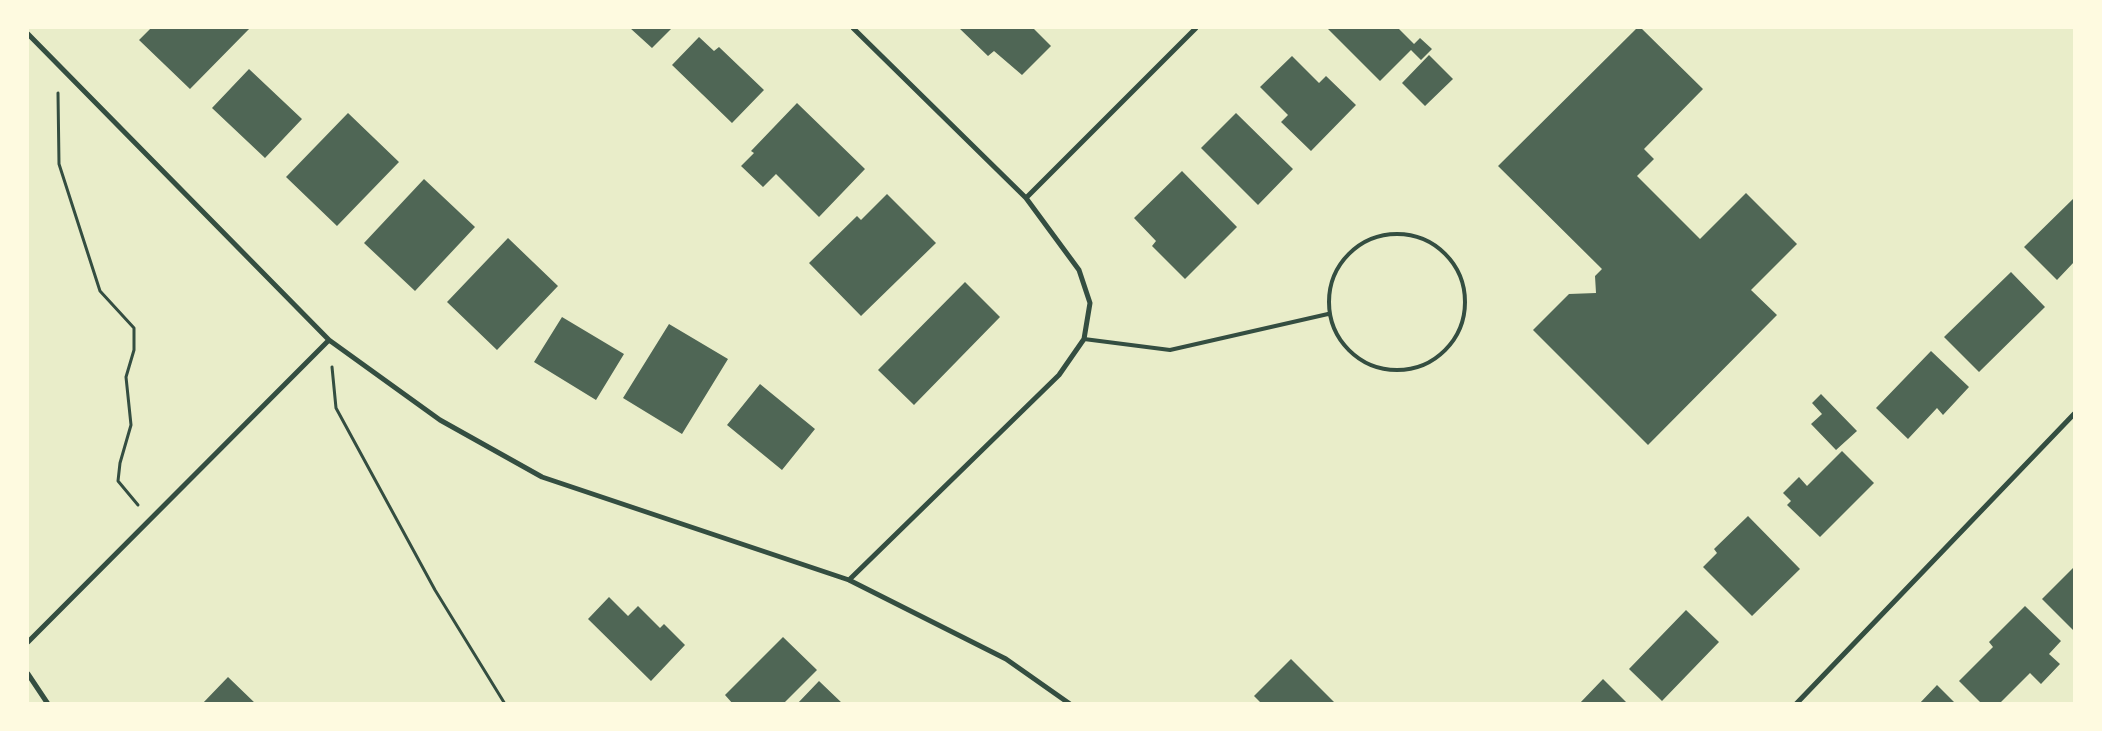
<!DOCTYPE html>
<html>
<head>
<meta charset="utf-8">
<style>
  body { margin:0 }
  #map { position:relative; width:2102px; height:731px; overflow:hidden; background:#e9edc9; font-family:Georgia,serif }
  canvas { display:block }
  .frame { position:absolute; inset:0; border:29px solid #fefae0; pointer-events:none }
</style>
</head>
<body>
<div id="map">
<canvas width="2102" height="731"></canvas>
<div class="frame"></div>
</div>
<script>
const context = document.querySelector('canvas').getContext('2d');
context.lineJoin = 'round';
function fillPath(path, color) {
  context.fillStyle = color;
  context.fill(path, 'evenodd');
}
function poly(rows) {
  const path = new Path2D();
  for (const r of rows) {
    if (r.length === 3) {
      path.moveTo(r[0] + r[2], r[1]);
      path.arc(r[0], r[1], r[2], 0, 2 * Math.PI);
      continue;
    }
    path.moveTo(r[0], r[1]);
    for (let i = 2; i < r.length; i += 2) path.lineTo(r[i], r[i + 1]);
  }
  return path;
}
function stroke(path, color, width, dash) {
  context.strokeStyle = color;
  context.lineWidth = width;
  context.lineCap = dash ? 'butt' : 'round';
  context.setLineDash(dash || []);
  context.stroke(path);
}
fillPath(poly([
  [151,28,250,28,190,89,139,40],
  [630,28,672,28,652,48],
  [959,28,1033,28,1051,46,1022,75,994,51,988,56],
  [1327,28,1398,28,1414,44,1420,38,1432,49,1421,60,1411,50,1380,81],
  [1637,28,1641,28,1703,89,1644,149,1654,159,1637,176,1700,239,1746,193,1797,244,1751,290,1777,315,1648,445,1533,330,1569,294,1596,293,1595,276,1602,269,1498,166],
  [699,37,714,51,719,47,764,90,732,123,672,65],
  [1429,55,1453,79,1425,106,1402,83],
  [1292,56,1319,83,1326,76,1356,105,1311,151,1281,122,1288,115,1260,87],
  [249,69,302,119,265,158,212,108],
  [797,103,865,169,819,217,776,174,763,187,741,166,754,153,751,151],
  [348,113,399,162,337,226,286,177],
  [1236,113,1293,169,1258,205,1201,148],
  [1182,171,1237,227,1185,279,1152,246,1156,241,1134,218],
  [424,179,475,227,415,291,364,243],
  [887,194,936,243,861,316,809,263,857,216,861,220],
  [2074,198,2074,262,2057,280,2024,247],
  [508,238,558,286,497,350,447,302],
  [2011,272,2045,307,1979,372,1944,337],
  [965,282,1000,317,914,405,878,370],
  [562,317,624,354,596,400,534,362],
  [669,324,728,359,682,434,623,398],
  [1931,351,1969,387,1943,415,1937,408,1908,439,1876,408],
  [760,384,815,429,782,470,727,425],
  [1821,394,1857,431,1836,450,1811,424,1822,414,1812,403],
  [1842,451,1874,483,1820,537,1787,505,1791,501,1783,493,1799,477,1807,486],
  [1748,516,1800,569,1752,616,1703,567,1717,553,1714,549],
  [2074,567,2074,629,2073,630,2042,599],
  [609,597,628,616,638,606,660,628,664,624,685,645,651,681,588,619],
  [2025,606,2061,641,2049,654,2060,664,2041,684,2030,673,1999,704,1982,704,1959,681,1993,647,1989,642],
  [1686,610,1719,642,1662,701,1629,669],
  [783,637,817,670,783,704,733,704,725,695],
  [1291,659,1336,704,1262,704,1254,696],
  [228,677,256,704,202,704],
  [1603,679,1628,704,1579,704],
  [819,681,843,704,797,704],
  [1937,685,1956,704,1919,704]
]), '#4f6655');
stroke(poly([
  [58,93,59,164,100,291,134,328,134,350,126,377,131,425,120,463,118,481,138,505],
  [332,367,336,408,435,590,505,704]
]), '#344e41', 3);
stroke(poly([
  [1397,302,68],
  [1084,339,1170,350,1328,314]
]), '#344e41', 4);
stroke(poly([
  [28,34,329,340,440,420,542,477,849,580,1006,659,1070,704],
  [1026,198,1196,28],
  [849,580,1059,375,1084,339,1090,303,1079,270,1026,198,853,28],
  [28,642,329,340],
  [28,674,48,704],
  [1796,704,2074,414]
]), '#344e41', 5);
</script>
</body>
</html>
